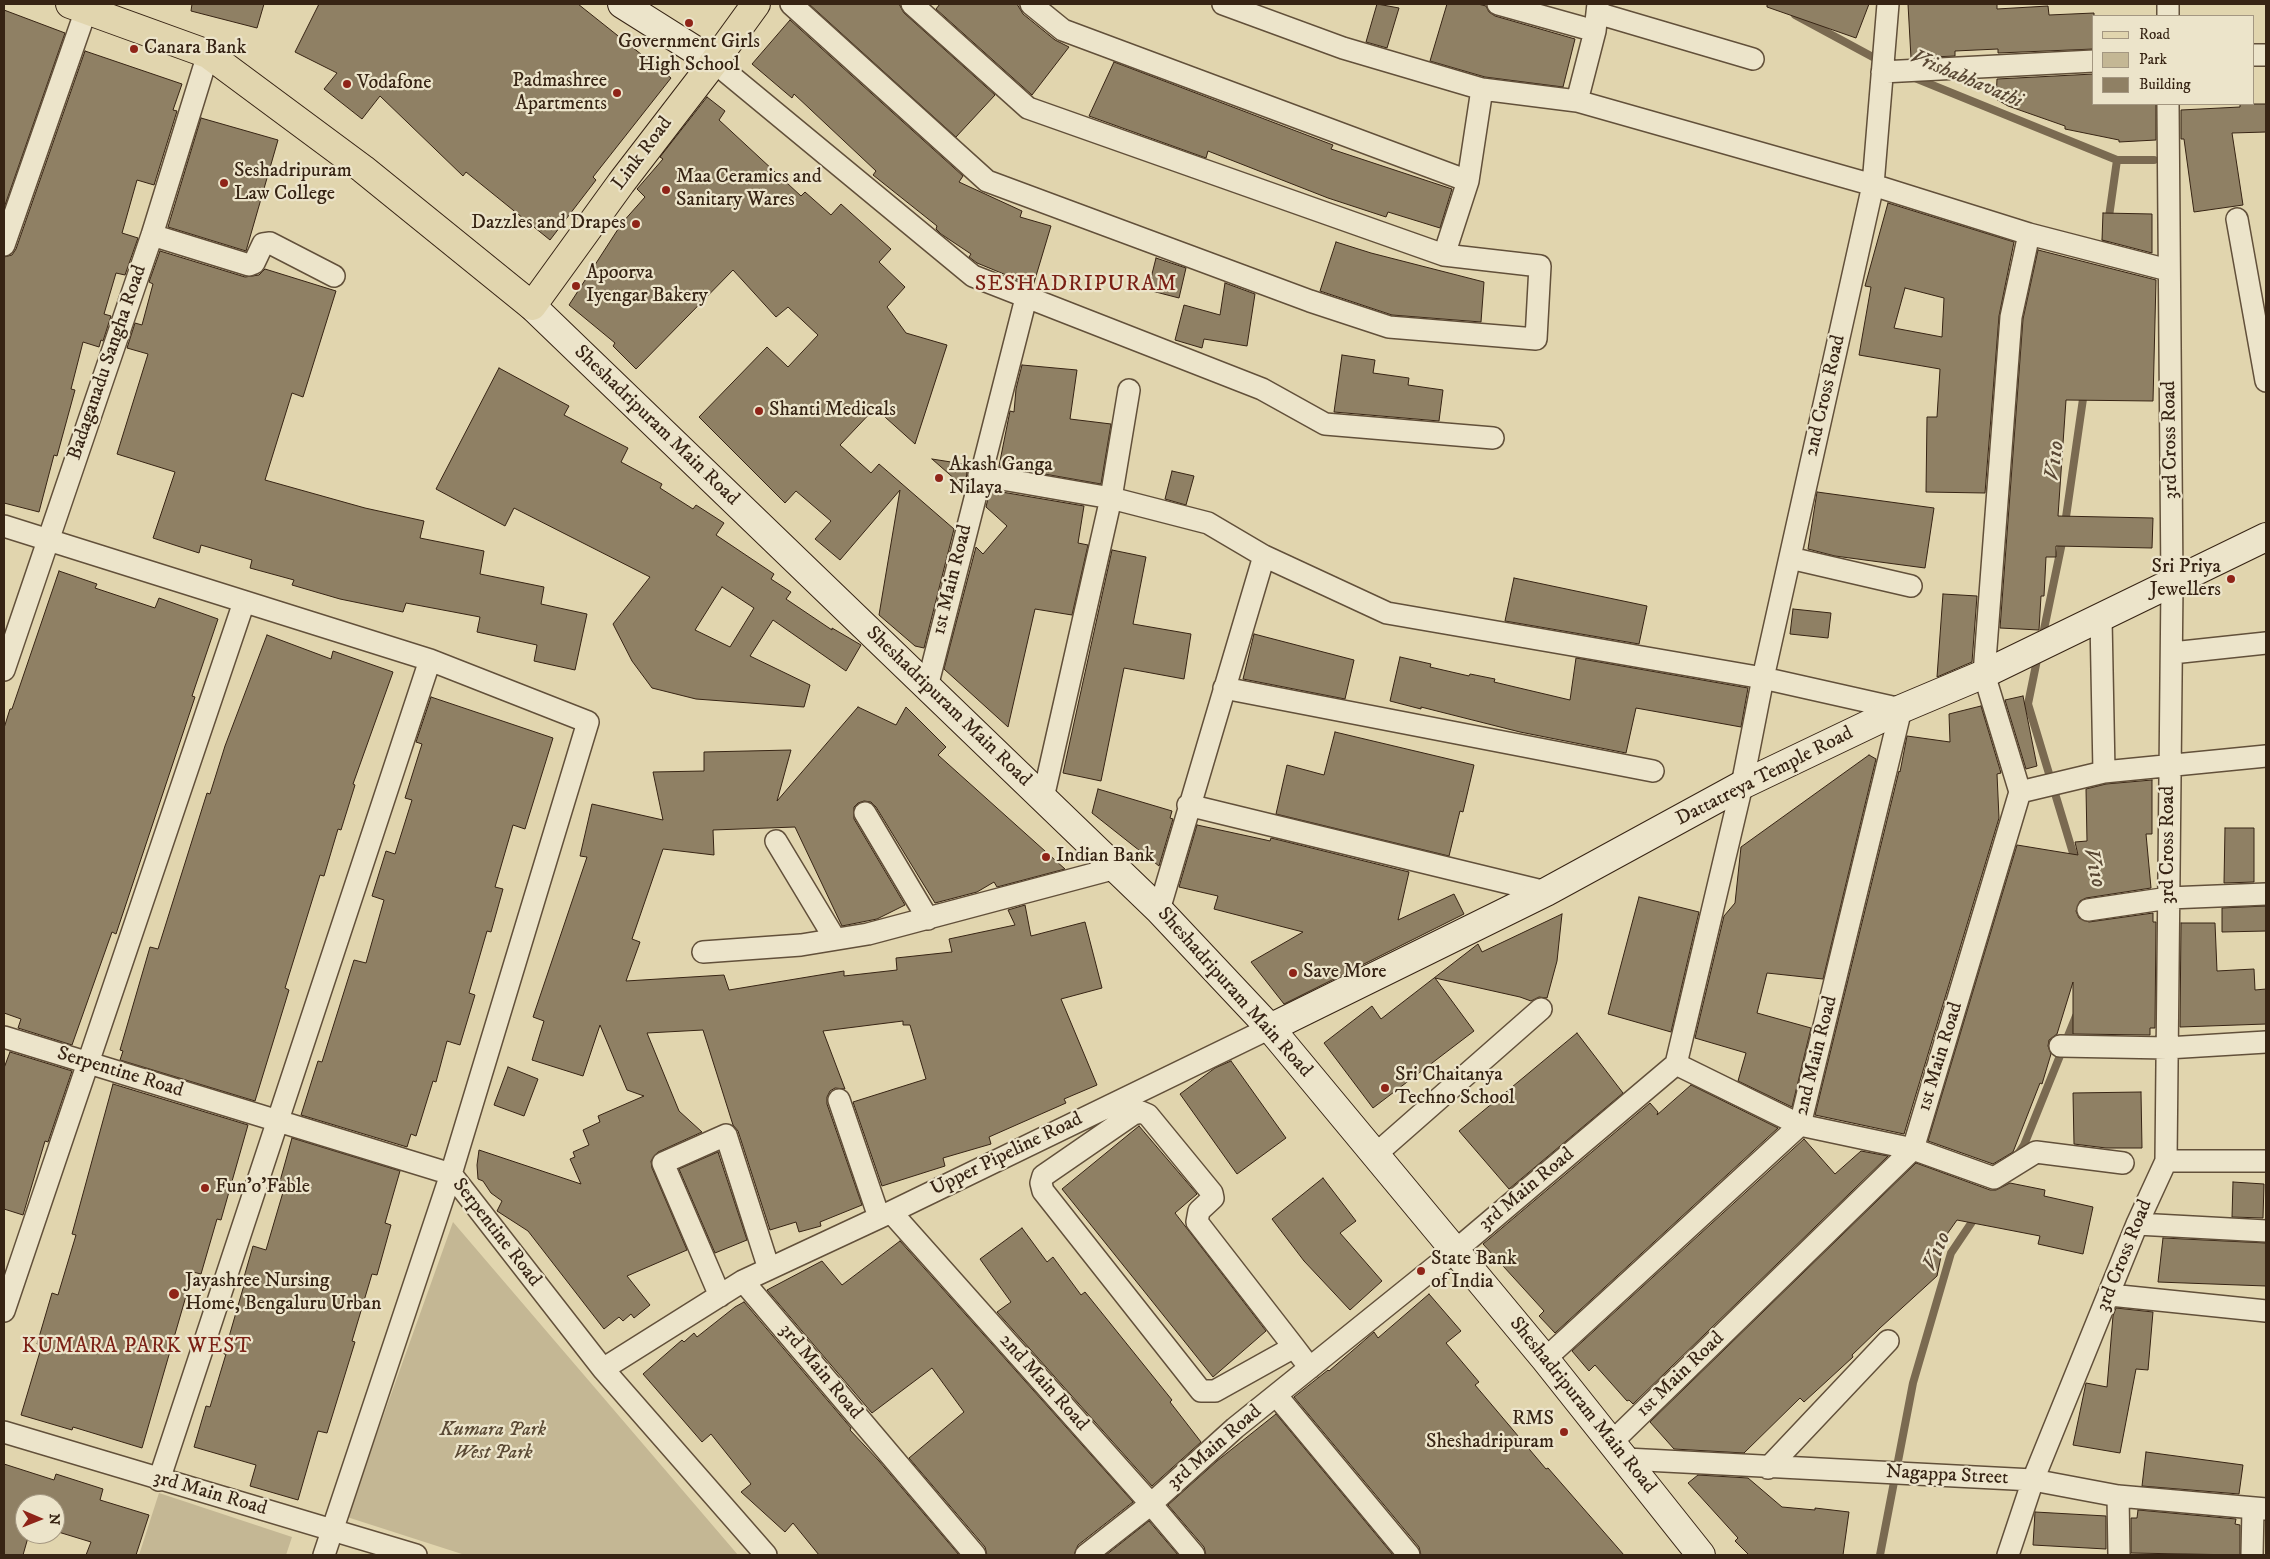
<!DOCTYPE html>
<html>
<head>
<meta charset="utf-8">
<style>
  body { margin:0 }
  #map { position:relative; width:2270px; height:1559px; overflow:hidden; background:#e1d5ae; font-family:"IM FELL DW Pica",serif }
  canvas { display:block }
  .frame { position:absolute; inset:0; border:5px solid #372414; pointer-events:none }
  .legend { position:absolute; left:2092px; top:15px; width:162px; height:90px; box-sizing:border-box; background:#ece4ca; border:1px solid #a49781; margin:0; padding:6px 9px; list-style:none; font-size:15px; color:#372414 }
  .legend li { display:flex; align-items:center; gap:10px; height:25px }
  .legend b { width:25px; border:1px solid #a49781 }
  .north { position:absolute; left:15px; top:1494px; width:50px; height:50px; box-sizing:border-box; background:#ece4ca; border:1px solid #a49781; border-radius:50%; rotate:91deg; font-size:14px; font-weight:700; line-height:20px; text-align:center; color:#372414 }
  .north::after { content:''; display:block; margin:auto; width:18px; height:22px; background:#8f2418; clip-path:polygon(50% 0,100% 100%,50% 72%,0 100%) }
</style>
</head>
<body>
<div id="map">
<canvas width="2270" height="1559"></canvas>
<div class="frame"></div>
<ul class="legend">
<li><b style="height:6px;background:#e1d5ae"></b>Road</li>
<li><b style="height:14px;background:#c4b794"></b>Park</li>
<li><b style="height:14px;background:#8f8064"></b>Building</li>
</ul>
<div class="north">N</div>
</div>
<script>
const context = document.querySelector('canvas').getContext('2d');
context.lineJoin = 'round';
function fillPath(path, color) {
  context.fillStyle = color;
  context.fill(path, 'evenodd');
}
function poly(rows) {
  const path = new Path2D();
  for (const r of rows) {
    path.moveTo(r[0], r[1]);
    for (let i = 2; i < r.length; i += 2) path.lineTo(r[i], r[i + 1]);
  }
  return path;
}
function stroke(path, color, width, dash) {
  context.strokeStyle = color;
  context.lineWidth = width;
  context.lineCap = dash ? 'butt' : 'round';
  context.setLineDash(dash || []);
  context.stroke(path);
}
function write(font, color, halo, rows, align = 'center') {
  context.font = font + ' "IM FELL DW Pica",serif';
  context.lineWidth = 4.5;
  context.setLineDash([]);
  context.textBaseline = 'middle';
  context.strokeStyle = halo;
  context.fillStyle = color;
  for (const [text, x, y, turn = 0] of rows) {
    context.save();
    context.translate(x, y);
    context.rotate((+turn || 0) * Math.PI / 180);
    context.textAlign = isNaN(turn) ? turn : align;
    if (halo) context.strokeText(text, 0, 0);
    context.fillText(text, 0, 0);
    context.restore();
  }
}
fillPath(poly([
  [453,1222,738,1555,465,1555,347,1517],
  [159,1493,292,1537,286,1555,139,1555]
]), '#c4b794');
stroke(poly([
  [1795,15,1882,62],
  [1910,76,2117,160,2154,160],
  [2104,252,2117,160],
  [2065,524,2084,392],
  [2042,639,2063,538],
  [2038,655,2028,704,2076,863],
  [2016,1157,2024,1145,2076,1016],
  [1880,1555,1913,1383,1951,1253,1976,1216]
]), '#7a6a51', 8);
const building = poly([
  [192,4,264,4,257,28,191,11,192,4],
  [319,4,578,4,671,78,593,177,596,180,550,240,466,172,463,176,380,96,362,119,324,89,337,73,295,52,319,4],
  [809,4,899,4,904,13,995,95,956,137,809,4],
  [940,4,1017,4,1023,14,1055,40,1069,47,1032,95,936,9,940,4],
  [1377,4,1399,8,1387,48,1366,42,1377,4],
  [1447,4,1478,4,1486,6,1489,12,1495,16,1575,39,1563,87,1485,77,1430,61,1447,4],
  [1767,4,1869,4,1856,38,1767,7,1767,4],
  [1908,4,1997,4,1997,9,2048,6,2049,15,2094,13,2094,49,1998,53,1998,49,1955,51,1955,56,1911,58,1908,4],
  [4,10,65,33,4,208,4,10],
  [790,20,963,176,959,182,1022,211,1020,217,1051,226,1033,286,977,263,969,257,971,254,941,234,936,229,937,226,873,175,876,171,794,94,792,98,752,64,790,20],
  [85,51,182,84,173,110,177,111,154,185,137,180,122,233,138,238,125,275,116,273,104,314,111,316,103,341,101,340,99,347,83,342,71,389,75,390,57,456,54,455,39,512,4,503,4,257,12,255,16,249,85,51],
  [1114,62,1333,145,1331,149,1452,189,1440,228,1388,212,1386,217,1328,198,1208,151,1206,158,1089,116,1114,62],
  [2094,74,2094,104,2156,104,2156,140,2119,142,2119,140,2065,129,2065,126,2008,106,1996,99,1997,79,2094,74],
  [707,97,725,111,719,120,801,196,805,192,831,215,841,204,891,249,879,262,905,287,887,307,906,333,947,345,915,444,875,408,840,445,871,473,879,464,954,529,924,648,915,646,879,615,900,490,840,560,815,539,831,521,796,491,785,503,699,417,767,347,788,367,818,335,788,307,776,317,733,270,636,369,613,346,615,343,569,305,622,223,645,197,637,189,663,159,660,157,707,97],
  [2240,104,2266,104,2266,132,2232,133,2243,205,2194,212,2184,139,2181,139,2181,110,2240,107,2240,104],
  [201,118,278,140,246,251,168,227,201,118],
  [1888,203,2014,242,1999,316,1985,493,1926,492,1927,417,1937,417,1940,369,1859,355,1871,287,1865,286,1888,203],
  [1905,288,1944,298,1942,337,1894,328,1905,288],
  [2103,213,2152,214,2152,253,2102,240,2103,213],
  [1336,242,1371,253,1484,282,1481,322,1392,315,1320,291,1336,242],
  [2038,250,2156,280,2153,401,2066,400,2058,516,2153,518,2152,548,2056,546,2056,557,2046,557,2044,596,2041,596,2039,630,2000,628,2023,319,2038,250],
  [160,251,245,277,259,275,265,269,336,291,303,397,292,393,265,480,365,508,424,521,420,538,484,551,480,574,544,587,541,604,587,614,575,670,534,661,537,645,477,632,480,617,406,603,403,612,340,599,292,585,294,580,250,568,252,560,201,545,199,553,153,538,175,472,117,454,148,354,127,348,135,323,142,325,153,284,149,282,160,251],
  [1156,258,1186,268,1179,298,1148,290,1156,258],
  [1225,283,1255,294,1247,346,1204,339,1202,348,1175,340,1184,305,1220,315,1225,283],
  [1342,355,1375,360,1373,373,1409,378,1408,385,1443,390,1439,421,1334,412,1342,355],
  [1022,365,1077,370,1070,419,1111,424,1101,484,999,466,1010,411,1014,412,1016,389,1022,365],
  [499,368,569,406,564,415,628,448,621,462,662,484,660,488,693,509,696,505,724,523,716,535,774,574,771,579,791,592,786,599,832,630,832,628,861,645,846,671,773,620,750,656,810,685,804,707,696,699,652,688,632,661,613,624,650,577,514,508,505,526,436,489,499,368],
  [722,587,754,608,730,647,695,630,722,587],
  [932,459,970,465,967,472,965,488,932,459],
  [1172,471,1194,476,1186,505,1165,499,1172,471],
  [990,490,1084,506,1078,543,1088,545,1072,615,1035,609,1008,727,944,669,976,547,983,554,1007,526,986,507,990,490],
  [1817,492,1934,508,1925,568,1835,556,1808,549,1817,492],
  [1112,550,1146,557,1133,624,1191,634,1184,679,1124,668,1101,781,1063,773,1112,550],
  [59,571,97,584,95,588,155,608,159,598,218,619,192,696,195,697,116,934,112,932,72,1045,18,1028,21,1019,4,1013,4,728,10,709,12,709,59,571],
  [1514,578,1647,606,1639,644,1505,621,1514,578],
  [1943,594,1977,596,1972,662,1937,677,1943,594],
  [1793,609,1831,613,1828,638,1790,634,1793,609],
  [1254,634,1354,660,1345,699,1243,679,1254,634],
  [267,635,331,659,333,651,393,672,353,784,355,785,341,830,338,829,324,876,320,875,285,988,289,990,255,1101,120,1060,123,1051,120,1050,150,947,158,949,207,793,210,794,225,746,267,635],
  [1400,657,1431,664,1430,667,1469,676,1470,674,1495,679,1494,682,1570,700,1576,658,1748,688,1741,727,1636,708,1626,753,1520,732,1421,707,1421,709,1390,701,1400,657],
  [2023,696,2037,766,2026,769,2005,700,2023,696],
  [431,697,553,738,525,829,513,825,495,887,503,889,491,932,487,931,469,993,475,995,460,1045,447,1041,436,1082,433,1081,416,1136,411,1134,407,1147,301,1115,318,1061,322,1062,354,960,366,963,384,900,372,896,386,851,395,854,412,800,405,798,422,744,416,742,431,697],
  [1981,706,2001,773,1997,774,1999,818,1904,1134,1815,1115,1899,771,1900,772,1907,736,1950,742,1949,714,1981,706],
  [858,707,896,725,906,707,946,747,938,755,1065,869,997,887,994,882,977,892,935,903,876,807,871,802,864,801,858,803,854,807,854,819,905,905,877,919,842,926,795,827,713,830,714,855,663,849,632,939,640,942,626,981,724,975,729,990,844,971,844,976,897,970,896,958,952,952,949,939,1015,925,1008,910,1025,905,1031,936,1085,922,1102,988,1061,999,1097,1085,1064,1099,1066,1103,989,1137,991,1144,943,1158,945,1166,882,1186,853,1102,926,1079,910,1025,903,1025,903,1021,823,1031,845,1089,835,1088,830,1091,827,1097,827,1104,862,1205,820,1222,821,1226,799,1232,796,1222,770,1230,738,1131,733,1125,703,1030,647,1033,679,1111,702,1132,658,1152,651,1161,652,1168,687,1250,627,1276,650,1305,634,1318,631,1314,623,1321,619,1317,604,1329,528,1231,497,1211,502,1201,491,1193,483,1181,478,1179,477,1165,479,1150,581,1184,570,1159,575,1157,573,1152,589,1145,583,1130,600,1122,598,1116,644,1096,627,1090,600,1025,583,1076,532,1060,544,1021,533,1017,587,857,580,856,592,804,663,820,653,772,704,771,704,752,791,750,777,801,858,707],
  [1335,732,1474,765,1463,812,1460,811,1449,856,1276,814,1287,765,1324,775,1335,732],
  [1869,755,1876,759,1823,979,1767,973,1757,1013,1811,1028,1792,1107,1738,1081,1746,1053,1695,1038,1724,916,1735,903,1741,847,1869,755],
  [2152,780,2152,834,2146,834,2151,888,2086,898,2080,901,2076,911,2079,918,2089,922,2153,913,2153,922,2156,922,2155,1028,2150,1028,2150,1035,2073,1034,2073,982,2057,1034,2049,1040,2048,1046,2051,1054,2042,1084,2040,1083,2013,1152,1993,1164,1928,1141,2017,845,2078,855,2075,842,2087,841,2086,789,2106,784,2152,780],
  [1098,789,1172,811,1170,818,1173,819,1159,866,1092,813,1098,789],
  [1197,825,1266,840,1270,841,1271,838,1409,872,1398,920,1454,894,1464,914,1284,1004,1251,962,1303,932,1214,909,1218,896,1179,887,1197,825],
  [2225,828,2254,828,2254,882,2224,883,2225,828],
  [1639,897,1699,912,1671,1032,1608,1014,1639,897],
  [2266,906,2266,931,2222,932,2222,908,2266,906],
  [1562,914,1557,961,1547,998,1539,997,1531,1001,1520,997,1435,978,1474,1031,1373,1108,1324,1043,1372,1006,1381,1019,1478,944,1482,952,1562,914],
  [2181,923,2215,923,2217,971,2254,969,2255,990,2266,989,2266,1024,2180,1027,2181,923],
  [1577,1033,1623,1093,1509,1189,1459,1131,1577,1033],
  [10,1052,72,1071,48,1142,45,1141,23,1215,4,1209,4,1068,10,1052],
  [1231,1061,1286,1138,1237,1174,1180,1094,1215,1068,1231,1061],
  [508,1067,538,1079,524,1116,494,1105,508,1067],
  [113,1084,248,1125,221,1220,217,1219,201,1274,193,1272,142,1448,73,1427,72,1430,21,1415,42,1345,37,1344,52,1293,58,1295,76,1235,72,1234,113,1084],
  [1691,1085,1778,1128,1555,1333,1539,1316,1544,1311,1483,1244,1650,1103,1658,1112,1657,1115,1691,1085],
  [2141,1092,2142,1148,2106,1148,2074,1144,2073,1093,2141,1092],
  [1139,1126,1197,1194,1175,1213,1266,1331,1213,1377,1062,1189,1139,1126],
  [292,1138,400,1171,385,1223,391,1225,377,1275,372,1274,352,1341,355,1342,327,1433,318,1431,298,1500,250,1486,256,1465,194,1447,206,1406,210,1407,226,1354,224,1354,244,1285,242,1284,253,1246,266,1250,286,1182,280,1181,292,1138],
  [1804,1139,1835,1174,1861,1151,1888,1156,1633,1404,1629,1400,1627,1401,1595,1365,1589,1371,1572,1351,1804,1139],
  [718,1152,747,1240,715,1253,679,1169,718,1152],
  [1916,1163,1990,1190,1996,1190,2010,1183,2045,1190,2044,1196,2093,1207,2083,1254,2038,1244,2040,1236,1957,1220,1945,1237,1937,1276,1880,1328,1852,1355,1853,1357,1804,1402,1800,1398,1744,1453,1674,1449,1650,1422,1916,1163],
  [1323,1178,1356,1221,1340,1233,1382,1281,1350,1310,1304,1261,1272,1219,1323,1178],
  [2233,1182,2264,1184,2263,1218,2232,1217,2233,1182],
  [1022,1228,1047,1262,1053,1257,1081,1295,1085,1292,1172,1400,1170,1402,1201,1442,1152,1486,997,1312,1011,1302,980,1259,1022,1228],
  [2163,1238,2266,1243,2266,1286,2158,1282,2163,1238],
  [900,1241,1133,1502,1078,1545,1074,1555,987,1555,985,1547,909,1458,964,1412,932,1368,872,1413,767,1290,822,1261,842,1285,900,1241],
  [1429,1294,1461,1331,1446,1343,1479,1382,1475,1385,1546,1469,1548,1468,1624,1555,1421,1555,1419,1547,1294,1397,1328,1370,1329,1371,1374,1332,1378,1338,1429,1294],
  [744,1302,851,1428,850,1430,879,1461,959,1555,819,1555,793,1523,785,1532,741,1492,751,1484,711,1434,702,1442,643,1374,682,1340,684,1342,694,1333,697,1337,735,1307,744,1302],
  [2116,1308,2153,1312,2148,1370,2136,1369,2120,1453,2073,1445,2086,1383,2107,1387,2113,1316,2116,1308],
  [1276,1414,1393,1555,1206,1555,1204,1547,1168,1505,1217,1461,1276,1414],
  [2146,1452,2243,1465,2239,1494,2142,1486,2146,1452],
  [4,1464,54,1480,56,1474,103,1489,100,1500,149,1515,136,1555,86,1555,91,1542,55,1531,55,1504,25,1504,25,1534,29,1534,23,1555,4,1555,4,1464],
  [1698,1475,1748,1478,1782,1507,1815,1510,1815,1508,1849,1512,1843,1555,1749,1555,1735,1541,1738,1538,1688,1483,1698,1475],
  [2138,1510,2236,1519,2235,1524,2240,1525,2240,1555,2131,1553,2131,1518,2137,1518,2138,1510],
  [2035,1512,2106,1516,2106,1549,2033,1545,2035,1512],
  [1149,1521,1178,1555,1106,1555,1149,1521]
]);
fillPath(building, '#8f8064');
stroke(building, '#372414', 1);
const street = poly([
  [791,4,987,181,1310,301,1389,327,1536,339,1540,266,1444,255,1028,108,912,4],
  [1031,4,1063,30,1468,181],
  [1223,4,1343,48,1482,89,1577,101],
  [1498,4,1595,31],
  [1598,4,1595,31,1577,101,1873,185,2029,234,2168,270],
  [2168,4,2168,16],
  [1597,13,1753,59],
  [2254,55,2266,55],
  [714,62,973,276,1262,389,1325,424,1493,438],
  [1882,72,2094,61],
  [2237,219,2266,381],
  [152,235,249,265,254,263,263,244,270,243,334,276],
  [4,245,86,10],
  [1444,255,1468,181,1482,89],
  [979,475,1111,498,1208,523,1264,556,1387,613,1763,678,1901,709,1800,1125,1545,1359],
  [4,526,430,660,588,722,451,1174,324,1555],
  [1790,558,1911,586],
  [2172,653,2266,643],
  [4,670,152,235,208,54],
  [927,687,1026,298],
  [1224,688,1653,771],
  [2104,772,2266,756],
  [2020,792,1984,674,2011,317,2029,234],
  [1043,798,1111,498,1129,390],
  [1188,805,1546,892],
  [865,813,928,919],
  [776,841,835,939],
  [1159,910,1264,556],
  [2088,910,2169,898,2266,894],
  [703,952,801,945,868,934,1116,868],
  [4,1037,451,1174,603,1369,766,1555],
  [2060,1046,2167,1048,2266,1042],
  [1676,1064,1800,1125,1913,1149,1994,1178,2036,1152,2123,1163],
  [839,1100,879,1217],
  [1376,1154,1541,1009],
  [2166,1161,2266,1161],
  [891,1212,1151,1504,1194,1555],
  [2137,1224,2266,1231],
  [743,1281,975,1555],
  [2110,1295,2266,1311],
  [720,1296,663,1163,726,1135,769,1269],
  [4,1311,244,602],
  [1294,1347,1215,1391,1201,1391,1043,1191,1041,1183,1043,1176,1133,1114,1141,1112,1148,1115,1212,1193,1213,1198,1199,1211,1197,1222,1294,1347,1310,1368],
  [603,1369,743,1281,891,1212,1270,1028],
  [1276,1395,1409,1555],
  [4,1432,416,1555],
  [1612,1442,1913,1149,2020,792,2104,772,2101,619],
  [1626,1459,2033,1480,2118,1496,2266,1509],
  [1768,1468,1888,1341],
  [159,1480,430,660],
  [2118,1496,2119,1555],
  [1086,1555,1151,1504,1235,1428,1456,1250,1676,1064,1742,785,1763,678,1873,185,1888,4],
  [2008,1555,2033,1480,2137,1224,2166,1161,2172,584,2168,104],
  [2252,1555,2253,1508]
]);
const secondary = poly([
  [622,4,714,62],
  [532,306,1159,910,1270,1028,1545,1359,1701,1555],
  [1270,1028,1546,892,1742,785,1901,709,1984,674,2266,537]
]);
const primary = poly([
  [70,4,208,54,363,169,532,306,621,183,714,62,756,4]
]);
stroke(street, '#62503a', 24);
stroke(secondary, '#372414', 30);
stroke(primary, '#372414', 30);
stroke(street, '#ece4ca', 21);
stroke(secondary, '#ece4ca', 28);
stroke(primary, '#e1d5ae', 28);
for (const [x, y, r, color] of [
  [689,23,5,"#8f2418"],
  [134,49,5,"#8f2418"],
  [347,84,5,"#8f2418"],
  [617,93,5,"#8f2418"],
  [224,183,5,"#8f2418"],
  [666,190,5,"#8f2418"],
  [636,224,5,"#8f2418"],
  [576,286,5,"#8f2418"],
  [759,411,5,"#8f2418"],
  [939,478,5,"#8f2418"],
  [2231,579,5,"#8f2418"],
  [1046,857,5,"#8f2418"],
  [1293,973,5,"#8f2418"],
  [1385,1088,5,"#8f2418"],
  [205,1188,5,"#8f2418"],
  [1421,1271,5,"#8f2418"],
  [174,1294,6,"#8f2418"],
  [1564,1432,5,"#8f2418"]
]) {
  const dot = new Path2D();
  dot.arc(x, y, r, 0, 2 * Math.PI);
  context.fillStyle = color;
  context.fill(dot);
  stroke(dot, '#ece4ca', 2);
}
write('20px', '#372414', '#ece4ca', [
  ["Government Girls",689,43,"center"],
  ["High School",689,66,"center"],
  ["Canara Bank",144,49],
  ["Padmashree",607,82,"right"],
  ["Apartments",607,105,"right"],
  ["Vodafone",357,84],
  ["Seshadripuram",234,172],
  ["Law College",234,195],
  ["Maa Ceramics and",676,178],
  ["Sanitary Wares",676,201],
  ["Dazzles and Drapes",626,224,"right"],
  ["Apoorva",586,274],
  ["Iyengar Bakery",586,297],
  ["Shanti Medicals",769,411],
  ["Akash Ganga",949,466],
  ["Nilaya",949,489],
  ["Sri Priya",2221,568,"right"],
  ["Jewellers",2221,591,"right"],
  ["Indian Bank",1056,857],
  ["Save More",1303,973],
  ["Sri Chaitanya",1395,1076],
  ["Techno School",1395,1099],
  ["Fun'o'Fable",215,1188],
  ["State Bank",1431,1260],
  ["of India",1431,1283],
  ["Jayashree Nursing",185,1282],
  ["Home, Bengaluru Urban",185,1305],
  ["RMS",1554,1420,"right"],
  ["Sheshadripuram",1554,1443,"right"]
], 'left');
write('20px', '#372414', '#ece4ca', [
  ["Link Road",643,154,-53],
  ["Badaganadu Sangha Road",108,363,-71],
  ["2nd Cross Road",1826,396,-77],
  ["Sheshadripuram Main Road",656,426,44],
  ["3rd Cross Road",2171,440,-91],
  ["1st Main Road",953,580,-76],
  ["Sheshadripuram Main Road",948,707,44],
  ["Dattatreya Temple Road",1765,777,-27],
  ["3rd Cross Road",2169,845,-90],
  ["Sheshadripuram Main Road",1234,993,48],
  ["2nd Main Road",1817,1056,-76],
  ["1st Main Road",1941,1057,-73],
  ["Serpentine Road",120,1073,17],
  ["Upper Pipeline Road",1007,1155,-26],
  ["3rd Main Road",1527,1190,-40],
  ["Serpentine Road",496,1233,52],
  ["3rd Cross Road",2125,1256,-68],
  ["3rd Main Road",820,1372,50],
  ["1st Main Road",1681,1375,-44],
  ["2nd Main Road",1043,1383,48],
  ["Sheshadripuram Main Road",1582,1406,51],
  ["3rd Main Road",1215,1448,-41],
  ["Nagappa Street",1947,1476,3],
  ["3rd Main Road",210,1494,16]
]);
write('italic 20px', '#5a4934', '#ece4ca', [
  ["Kumara Park",493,1431],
  ["West Park",493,1454]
]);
write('italic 21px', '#594733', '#ece4ca', [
  ["Vrishabhavathi",1966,80,23],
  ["V110",2056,461,-82],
  ["V110",2093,868,78],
  ["V110",1938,1252,-66]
]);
context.letterSpacing = '1px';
write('21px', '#7a1f14', '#ece4ca', [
  ["KUMARA PARK WEST",137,1348]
]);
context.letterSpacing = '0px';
context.letterSpacing = '1px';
write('22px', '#7a1f14', '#ece4ca', [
  ["SESHADRIPURAM",1076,285]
]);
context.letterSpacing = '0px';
</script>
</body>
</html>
